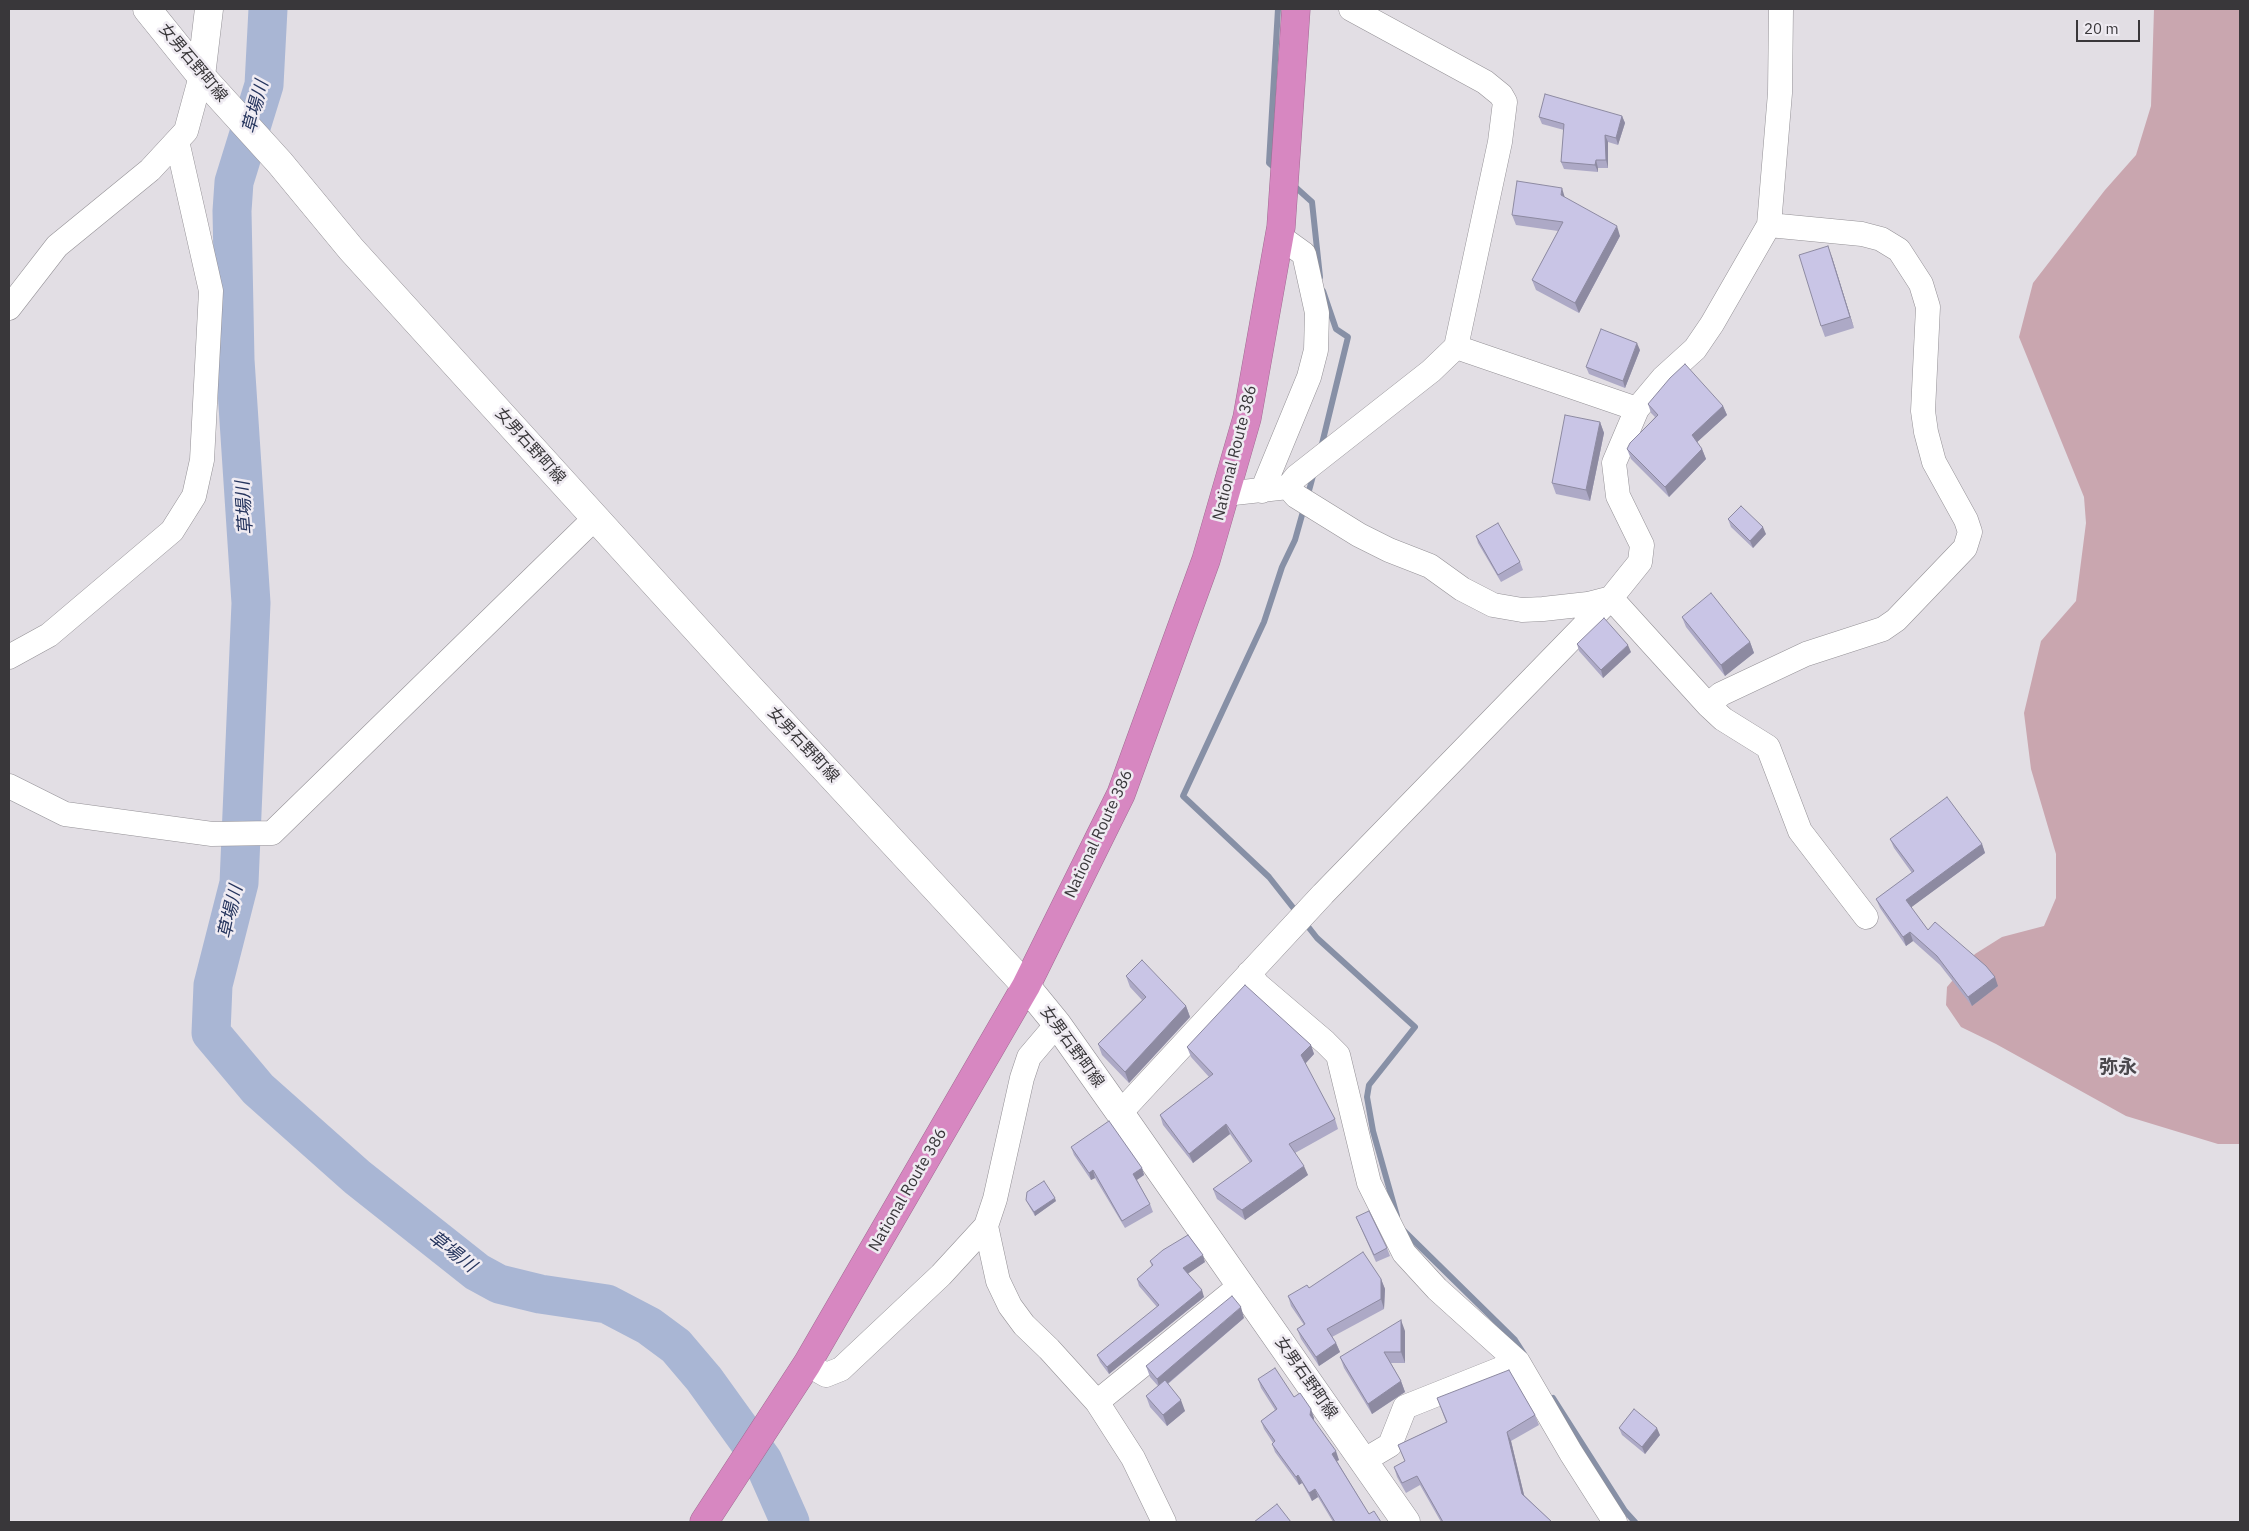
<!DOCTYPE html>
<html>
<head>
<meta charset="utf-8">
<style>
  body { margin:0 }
  #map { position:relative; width:2249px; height:1531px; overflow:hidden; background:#e2dee4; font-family:"IBM Plex Sans",sans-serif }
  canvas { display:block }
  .frame { position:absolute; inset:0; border:10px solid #39373a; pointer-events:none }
  .scale { position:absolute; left:2076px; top:20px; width:64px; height:22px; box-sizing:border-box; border:2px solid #39373a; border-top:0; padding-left:6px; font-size:15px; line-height:18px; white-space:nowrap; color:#39373a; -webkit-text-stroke:4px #efebf2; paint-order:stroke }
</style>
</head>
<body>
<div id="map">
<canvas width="2249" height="1531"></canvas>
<div class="frame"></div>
<div class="scale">20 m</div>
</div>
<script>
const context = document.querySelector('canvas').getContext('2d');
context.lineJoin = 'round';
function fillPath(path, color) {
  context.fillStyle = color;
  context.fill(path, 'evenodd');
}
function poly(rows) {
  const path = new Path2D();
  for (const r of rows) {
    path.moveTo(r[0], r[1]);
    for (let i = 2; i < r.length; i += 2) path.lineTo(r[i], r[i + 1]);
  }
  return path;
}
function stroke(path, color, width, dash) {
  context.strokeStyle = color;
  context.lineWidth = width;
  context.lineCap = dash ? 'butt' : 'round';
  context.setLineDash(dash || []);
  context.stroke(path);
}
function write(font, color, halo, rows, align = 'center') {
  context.font = font + ' "IBM Plex Sans","Noto Sans JP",sans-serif';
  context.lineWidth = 5;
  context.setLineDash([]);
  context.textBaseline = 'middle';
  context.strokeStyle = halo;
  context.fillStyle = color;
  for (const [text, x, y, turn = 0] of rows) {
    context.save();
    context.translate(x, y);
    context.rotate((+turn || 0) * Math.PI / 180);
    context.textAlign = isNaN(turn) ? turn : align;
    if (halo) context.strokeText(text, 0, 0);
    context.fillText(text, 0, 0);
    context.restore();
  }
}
fillPath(poly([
  [2154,9,2240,9,2240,1144,2218,1144,2126,1116,1996,1044,1961,1027,1946,1005,1947,987,1975,954,2002,937,2044,926,2056,898,2056,854,2031,769,2024,713,2041,641,2076,601,2086,523,2084,497,2019,337,2033,283,2105,190,2136,155,2151,106]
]), '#c9a6af');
stroke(poly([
  [1277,170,1269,163,1278,9],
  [1292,184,1312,202,1320,277],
  [1321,448,1348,337,1336,329,1323,291],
  [1307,498,1314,472],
  [1304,508,1295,540,1282,567,1264,622,1183,796,1269,877,1317,938,1415,1027,1369,1085,1367,1097,1373,1131,1397,1216],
  [1402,1229,1515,1340,1524,1354],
  [1553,1398,1625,1511,1635,1522]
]), '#8790a6', 6);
stroke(poly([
  [268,9,264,85,234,182,232,211,235,360,251,603,239,883,213,985,211,1033,258,1089,357,1177,477,1272,499,1284,540,1294,607,1304,649,1326,676,1346,704,1379,763,1461,790,1522]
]), '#a9b6d4', 39);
const street = poly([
  [1351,9,1485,82,1501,95,1505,102,1500,142,1456,347,1637,409],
  [9,308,57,246,150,170,186,131,201,76],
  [1288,487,1296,496,1359,535,1389,550,1430,566,1462,589,1493,605,1522,610,1543,609,1588,604,1611,598],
  [1262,491,1309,377,1316,350,1317,313,1304,254,1279,236],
  [1225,494,1288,487,1296,477,1431,371,1456,347],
  [1611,598,1708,705,1723,719,1768,747,1800,831,1866,917],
  [9,657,49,635,172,531,194,496,202,460,211,291,177,141],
  [1708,705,1721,694,1806,654,1883,629,1896,620,1965,548,1970,532,1966,520,1934,462,1926,432,1923,411,1928,307,1921,284,1899,250,1881,239,1862,234,1769,225],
  [9,786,65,814,212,834,272,833,595,518],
  [1249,973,1258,985,1325,1042,1338,1055,1369,1183,1404,1253,1437,1289,1518,1362,1571,1453,1615,1522],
  [1120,1113,1323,894,1611,598,1640,562,1642,545,1618,496,1614,463,1637,409,1663,378,1695,349,1712,324,1769,225,1780,93,1781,9],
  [986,1226,998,1281,1010,1306,1024,1325,1049,1349,1097,1402,1133,1458,1164,1522],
  [807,1364,826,1375,841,1369,941,1275,986,1226,995,1199,1022,1078,1029,1057,1057,1024],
  [1097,1402,1241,1285],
  [1363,1461,1390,1445,1405,1407,1518,1362]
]);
const secondary = poly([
  [147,9,201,76,280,163,351,249,738,675,1026,986,1057,1024,1120,1113,1406,1522],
  [201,76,209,9]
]);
const highway = poly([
  [704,1522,807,1364,1026,986,1121,794,1206,560,1247,418,1281,227,1296,9]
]);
stroke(street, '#949196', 25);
stroke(secondary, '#949196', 29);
stroke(highway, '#a06b92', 29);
stroke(street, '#fff', 24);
stroke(secondary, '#fff', 28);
stroke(highway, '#d787c1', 28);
fillPath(poly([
  [1622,116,1625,123,1618,145,1608,142,1608,168,1598,168,1598,172,1564,169,1561,162,1564,130,1542,124,1539,117],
  [1565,198,1620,236,1579,313,1536,290,1532,280,1558,231,1516,225,1512,215],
  [1832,257,1854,328,1825,337,1821,326],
  [1640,350,1625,388,1589,374,1586,367],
  [1648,404,1723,406,1727,415,1697,442,1702,449,1706,459,1669,497,1631,459,1627,449,1655,417,1651,413],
  [1600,422,1604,433,1590,501,1556,494,1552,483],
  [1728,519,1766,534,1753,548,1731,527],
  [1476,536,1520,562,1523,570,1501,582,1478,543],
  [1682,617,1750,642,1754,653,1725,676,1686,627],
  [1577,644,1631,652,1603,678,1579,651],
  [1890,839,1982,844,1985,853,1911,907,1928,930,1998,986,1972,1006,1940,965,1913,941,1906,946,1880,908,1876,899,1912,873,1894,848],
  [1126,976,1186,1006,1190,1017,1129,1083,1102,1055,1098,1044,1142,1000,1130,987],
  [1311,1045,1314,1054,1305,1064,1335,1119,1338,1129,1295,1153,1308,1175,1245,1220,1217,1199,1213,1189,1250,1163,1230,1134,1193,1163,1163,1125,1160,1115,1209,1077,1191,1057,1187,1047],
  [1071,1147,1142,1168,1144,1175,1137,1180,1150,1204,1153,1212,1125,1228,1095,1178,1091,1180,1074,1155],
  [1026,1200,1056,1201,1035,1216,1028,1204],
  [1356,1217,1387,1248,1390,1256,1376,1262],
  [1150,1261,1205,1262,1188,1273,1204,1297,1109,1374,1100,1362,1097,1355,1157,1307,1139,1286,1137,1279,1152,1267],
  [1381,1279,1385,1289,1384,1309,1332,1337,1336,1343,1340,1352,1319,1366,1301,1339,1297,1329,1304,1325,1291,1306,1288,1296,1309,1288],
  [1244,1318,1168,1384,1185,1411,1167,1426,1150,1407,1146,1396,1158,1386,1150,1377,1146,1366],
  [1405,1331,1405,1363,1391,1363,1401,1381,1405,1392,1372,1414,1344,1368,1340,1357],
  [1258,1379,1294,1397,1314,1418,1313,1420,1339,1460,1337,1461,1369,1514,1381,1522,1333,1522,1318,1497,1312,1501,1302,1483,1299,1485,1275,1452,1272,1444,1273,1443,1264,1429,1261,1421,1275,1410,1261,1388],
  [1437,1398,1535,1415,1539,1425,1511,1441,1524,1495,1552,1522,1441,1522,1420,1485,1406,1493,1397,1477,1394,1467,1405,1461,1398,1445,1446,1422],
  [1619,1428,1660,1435,1645,1454,1622,1435]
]), '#ada9c6');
fillPath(poly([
  [1622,116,1625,123,1618,145,1616,138],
  [1605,135,1608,142,1608,168,1606,160],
  [1596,160,1598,168,1598,172,1595,165],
  [1562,188,1565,198,1561,195],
  [1617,226,1620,236,1579,313,1575,303],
  [1828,246,1832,257,1854,328,1850,317],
  [1637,343,1640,350,1625,388,1623,381],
  [1723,406,1727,415,1695,444,1692,435],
  [1600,422,1604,433,1590,501,1586,490],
  [1702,449,1706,459,1669,497,1665,487],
  [1763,527,1766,534,1753,548,1750,541],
  [1750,642,1754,653,1725,676,1721,665],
  [1628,645,1631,652,1603,678,1601,670],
  [1982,844,1985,853,1909,909,1906,900],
  [1910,932,1913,941,1906,946,1903,937],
  [1995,977,1998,986,1972,1006,1968,997],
  [1186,1006,1190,1017,1129,1083,1125,1072],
  [1311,1045,1314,1054,1304,1065,1301,1055],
  [1226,1124,1230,1134,1193,1163,1189,1154],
  [1304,1166,1308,1175,1245,1220,1242,1210],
  [1142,1168,1144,1175,1135,1181,1133,1174],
  [1093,1170,1095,1178,1091,1180,1089,1173],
  [1055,1198,1056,1201,1035,1216,1034,1212],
  [1203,1255,1205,1262,1186,1275,1183,1268],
  [1381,1279,1385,1289,1384,1309,1381,1299],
  [1202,1290,1204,1297,1109,1374,1107,1367],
  [1241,1307,1244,1318,1160,1390,1157,1379],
  [1401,1320,1405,1331,1405,1363,1401,1352],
  [1336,1343,1340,1352,1319,1366,1316,1357],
  [1401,1381,1405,1392,1372,1414,1368,1404],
  [1181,1400,1185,1411,1167,1426,1163,1415],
  [1311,1409,1314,1418,1313,1424,1310,1415],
  [1657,1428,1660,1435,1645,1454,1642,1447],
  [1507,1432,1511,1441,1526,1503,1522,1494],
  [1336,1451,1339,1460,1335,1462,1332,1454],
  [1298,1475,1302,1483,1299,1485,1296,1477],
  [1315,1489,1318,1497,1312,1501,1309,1493]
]), '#8d8aa1');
const building = poly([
  [1545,94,1622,116,1616,138,1605,135,1606,160,1596,160,1595,165,1561,162,1564,124,1539,117,1545,94],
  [1517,181,1562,188,1561,195,1617,226,1575,303,1532,280,1563,222,1512,215,1517,181],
  [1828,246,1850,317,1821,326,1799,255,1828,246],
  [1601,329,1637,343,1623,381,1586,367,1601,329],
  [1685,364,1723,406,1692,435,1702,449,1665,487,1627,449,1630,443,1658,415,1648,404,1670,378,1685,364],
  [1565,415,1600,422,1586,490,1552,483,1565,415],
  [1741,506,1763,527,1750,541,1728,519,1741,506],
  [1498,523,1520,562,1498,575,1476,536,1498,523],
  [1711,593,1750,642,1721,665,1682,617,1711,593],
  [1604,618,1628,645,1601,670,1577,644,1604,618],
  [1947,797,1982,844,1906,900,1928,930,1935,922,1986,966,1995,977,1968,997,1937,956,1910,932,1903,937,1876,899,1914,871,1890,839,1947,797],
  [1142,960,1186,1006,1125,1072,1098,1044,1146,997,1126,976,1142,960],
  [1245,985,1311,1045,1301,1055,1335,1119,1289,1144,1304,1166,1242,1210,1213,1189,1252,1161,1226,1124,1189,1154,1160,1115,1213,1074,1187,1047,1245,985],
  [1109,1121,1142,1168,1133,1174,1150,1204,1122,1221,1093,1170,1089,1173,1071,1147,1109,1121],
  [1044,1181,1055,1198,1034,1212,1026,1200,1027,1192,1044,1181],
  [1369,1211,1387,1248,1374,1255,1356,1217,1369,1211],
  [1188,1235,1203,1255,1183,1268,1202,1290,1107,1367,1097,1355,1159,1305,1137,1279,1153,1265,1150,1261,1163,1250,1188,1235],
  [1363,1252,1381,1279,1381,1299,1327,1329,1336,1343,1316,1357,1297,1329,1305,1324,1288,1296,1307,1285,1309,1288,1363,1252],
  [1232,1296,1241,1307,1157,1379,1146,1366,1232,1296],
  [1401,1320,1401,1352,1384,1352,1401,1381,1368,1404,1340,1357,1401,1320],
  [1275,1368,1294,1397,1300,1393,1311,1409,1310,1415,1336,1451,1332,1454,1369,1514,1374,1511,1381,1522,1335,1522,1315,1489,1309,1493,1298,1475,1296,1477,1272,1444,1275,1441,1261,1421,1277,1409,1258,1379,1275,1368],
  [1509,1370,1535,1415,1507,1432,1522,1494,1552,1522,1443,1522,1417,1476,1402,1483,1394,1467,1405,1461,1398,1445,1447,1422,1437,1398,1509,1370],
  [1165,1380,1181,1400,1163,1415,1146,1396,1165,1380],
  [1634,1409,1657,1428,1642,1447,1619,1428,1634,1409],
  [1277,1504,1291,1522,1254,1522,1277,1504]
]);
fillPath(building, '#c9c5e6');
stroke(building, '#8d8aa1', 1);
write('16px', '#39373a', '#efebf2', [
  ["女男石野町線",193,63,50],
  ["女男石野町線",530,446,48],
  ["National Route 386",1235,453,-76],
  ["女男石野町線",803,745,47],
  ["National Route 386",1099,834,-65],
  ["女男石野町線",1072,1047,54],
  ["National Route 386",908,1190,-60],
  ["女男石野町線",1306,1378,55]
]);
write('italic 18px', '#25345d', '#efebf2', [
  ["草場川",256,107,-75],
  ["草場川",245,508,-94],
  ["草場川",231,912,-77],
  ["草場川",452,1252,38]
]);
write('bold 19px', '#4b484d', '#efebf2', [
  ["弥永",2118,1068]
]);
</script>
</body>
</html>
